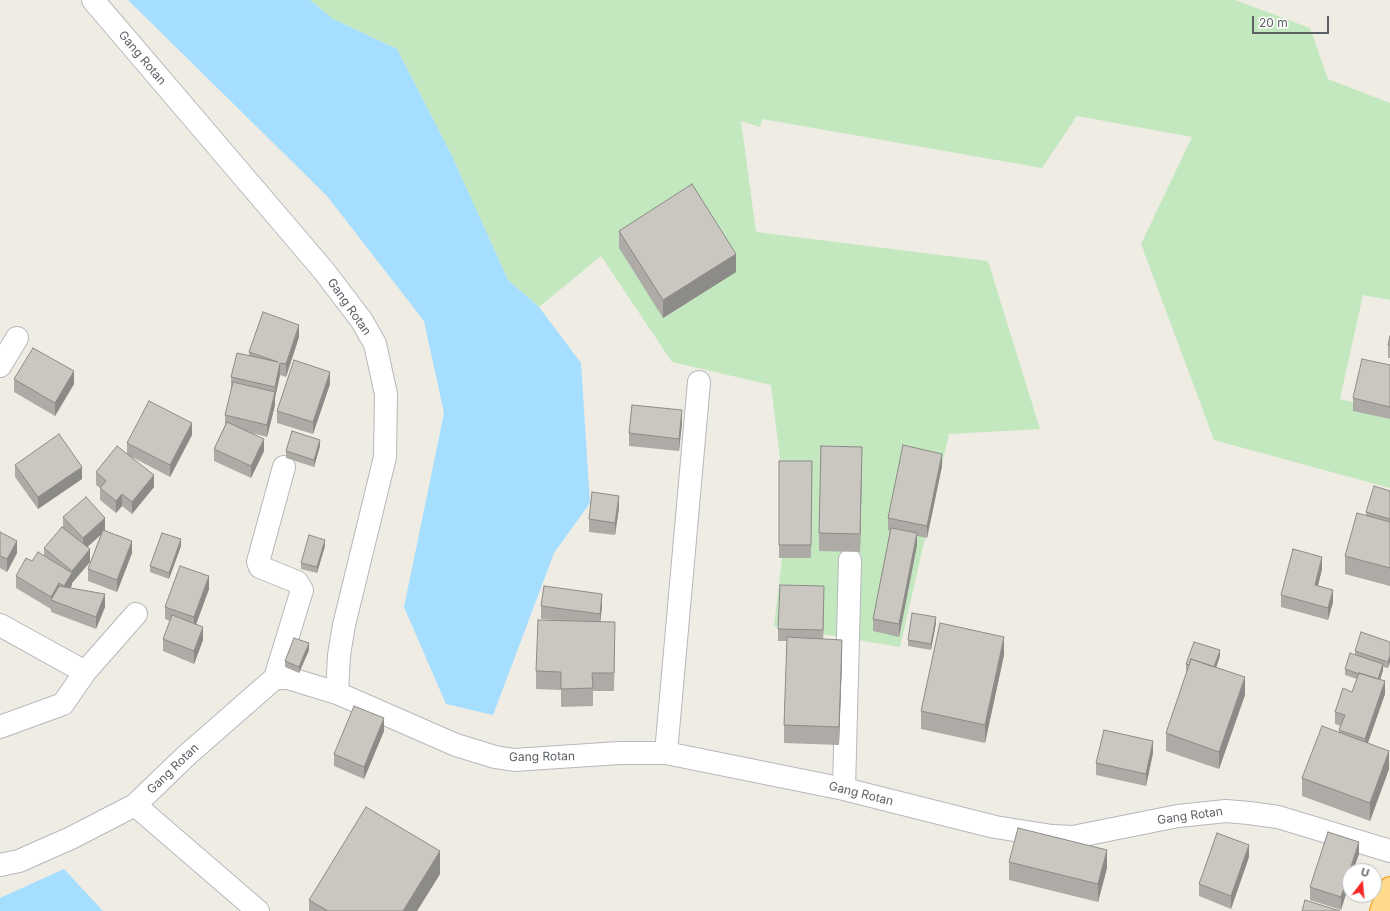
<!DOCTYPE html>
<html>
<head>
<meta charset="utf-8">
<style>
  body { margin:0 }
  #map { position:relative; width:1390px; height:911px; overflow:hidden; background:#efece4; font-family:Inter,sans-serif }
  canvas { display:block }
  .north { position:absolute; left:1342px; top:863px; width:40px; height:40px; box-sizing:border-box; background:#fff; border:1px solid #bec0c2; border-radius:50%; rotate:16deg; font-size:11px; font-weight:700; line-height:16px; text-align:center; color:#5c6166 }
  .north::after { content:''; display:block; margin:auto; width:14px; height:18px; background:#f22928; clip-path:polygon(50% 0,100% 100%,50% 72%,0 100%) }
  .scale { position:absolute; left:1252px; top:16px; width:77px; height:18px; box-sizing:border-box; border:2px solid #5c6166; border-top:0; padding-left:5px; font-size:12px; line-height:14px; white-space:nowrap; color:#5c6166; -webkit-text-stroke:3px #fff; paint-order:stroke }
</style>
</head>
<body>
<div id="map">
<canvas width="1390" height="911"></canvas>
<div class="north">U</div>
<div class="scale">20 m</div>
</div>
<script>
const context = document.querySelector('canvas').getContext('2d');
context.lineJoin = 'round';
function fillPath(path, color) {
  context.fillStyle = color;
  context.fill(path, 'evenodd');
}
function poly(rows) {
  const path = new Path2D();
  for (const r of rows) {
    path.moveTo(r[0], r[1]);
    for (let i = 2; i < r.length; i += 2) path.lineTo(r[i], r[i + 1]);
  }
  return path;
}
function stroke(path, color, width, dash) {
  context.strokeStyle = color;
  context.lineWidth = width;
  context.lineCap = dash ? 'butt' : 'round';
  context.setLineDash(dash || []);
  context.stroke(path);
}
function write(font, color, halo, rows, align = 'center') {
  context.font = font + ' Inter,sans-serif';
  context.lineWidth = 3;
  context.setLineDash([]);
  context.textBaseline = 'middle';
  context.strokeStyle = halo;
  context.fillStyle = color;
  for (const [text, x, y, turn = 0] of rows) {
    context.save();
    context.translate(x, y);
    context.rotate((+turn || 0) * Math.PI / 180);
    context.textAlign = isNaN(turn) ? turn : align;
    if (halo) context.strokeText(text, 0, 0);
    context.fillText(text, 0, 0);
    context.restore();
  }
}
fillPath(poly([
  [310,0,1235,0,1310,28,1328,79,1390,103,1390,300,1363,295,1340,399,1390,412,1390,488,1214,440,1141,244,1192,137,1077,116,1042,168,762,119,760,127,741,121,756,232,988,261,1040,429,949,434,900,647,774,626,787,517,771,385,672,362,601,256,539,307,508,280,451,155,397,49,333,19]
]), '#c3e8c0');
fillPath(poly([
  [128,0,310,0,333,19,397,49,451,154,508,280,539,307,581,363,590,503,554,553,493,715,446,704,404,607,444,413,424,321,327,196],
  [64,869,103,911,0,911,0,898]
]), '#a5deff');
const minor = poly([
  [93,0,324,271,362,321,375,344,386,394,385,457,344,625,339,655,337,693],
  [0,366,17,338],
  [0,625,85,672],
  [275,678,302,590,297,582,260,567,258,562,284,467],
  [0,727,63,704,85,672,136,614],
  [666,753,699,382],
  [844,789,850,560],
  [135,805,258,911],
  [0,865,19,861,71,838,135,805,187,755,275,678,288,678,337,693,456,745,495,757,514,760,619,753,666,753,844,789,995,827,1052,836,1073,837,1178,816,1226,811,1249,813,1278,817,1390,851]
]);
const highway = poly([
  [1381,911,1390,888]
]);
stroke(minor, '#b5b8bc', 24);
stroke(highway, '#f49600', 24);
stroke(minor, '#fff', 22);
stroke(highway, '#ffd98c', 22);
fillPath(poly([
  [619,231,736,272,663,318,619,248],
  [1390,336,1390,358,1388,358,1388,345],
  [299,337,286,377,280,375,275,398,275,405,267,437,252,433,264,451,251,478,214,461,214,449,225,425,225,415,232,389,231,389,231,377,249,356,249,352],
  [1390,365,1390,419,1353,411,1353,398],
  [14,379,74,384,55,416,14,392],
  [330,384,313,434,277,423,277,411],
  [682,423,679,451,629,446,629,433],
  [192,435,170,477,132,457,154,487,132,514,122,506,116,513,100,500,100,488,96,485,96,472,127,453,127,443],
  [320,446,314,467,286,458,286,451],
  [779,461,812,461,811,558,779,558],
  [15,465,82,479,38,509,15,477],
  [862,465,860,552,819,551,819,533],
  [942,466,927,538,917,536,917,545,899,637,873,631,873,619,890,531,888,530,888,518],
  [1390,491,1390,586,1345,574,1345,556,1366,516,1366,512],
  [619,508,615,535,589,532,589,519],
  [63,517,105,531,132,553,117,592,88,581,88,569,101,534,87,547,90,562,72,583,72,585,71,588,105,607,96,629,51,612,51,609,16,588,16,576,32,561,44,556,44,548,63,528],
  [0,532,17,553,7,572,0,568],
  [181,546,169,579,150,572,150,566],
  [325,546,317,573,301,569,301,563],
  [1322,569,1318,586,1333,602,1328,620,1281,607,1281,595],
  [209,589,196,624,203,640,194,664,163,651,163,639,170,621,165,619,165,607],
  [824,599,823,639,842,658,839,745,784,743,784,725,787,641,778,641,778,629],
  [541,606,602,606,600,622,615,640,614,691,593,691,593,706,561,707,561,690,536,689,536,671,555,620,541,619],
  [936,623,931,650,908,646,908,640],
  [1390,642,1388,668,1383,667,1383,670,1380,680,1385,694,1368,743,1389,769,1370,821,1302,796,1302,778,1339,733,1339,730,1341,726,1335,724,1335,712,1352,692,1357,679,1345,675,1345,669,1355,654,1355,651],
  [309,650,299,673,285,667,285,661],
  [1004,655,985,743,921,729,921,711],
  [1220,656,1216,668,1245,695,1219,769,1166,751,1166,733,1187,671,1186,670,1186,664],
  [384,731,364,779,334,766,334,754],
  [1153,753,1146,786,1096,775,1096,763],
  [1359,854,1353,871,1350,871,1341,910,1310,900,1310,887],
  [1249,857,1231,909,1199,896,1199,884],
  [1009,862,1107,868,1098,902,1009,880],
  [440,874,417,911,309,911,309,900]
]), '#aeaba6');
fillPath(poly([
  [736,254,736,272,663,318,663,300],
  [299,325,299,337,286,377,286,364],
  [280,363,280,375,275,398,275,405,267,437,267,425,275,393,275,387],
  [74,371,74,384,55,416,55,403],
  [330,372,330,384,313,434,313,422],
  [682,410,682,423,679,451,679,439],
  [192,423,192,435,170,477,170,465],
  [264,439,264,451,251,478,251,466],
  [320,440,320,446,314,467,314,460],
  [862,447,862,465,860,552,860,534],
  [942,454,942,466,927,538,927,526],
  [82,467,82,479,38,509,38,497],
  [154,475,154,487,132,514,132,502],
  [122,494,122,506,116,513,116,501],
  [619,496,619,508,615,535,615,523],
  [105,518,105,531,83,551,83,538],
  [917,533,917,545,899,637,899,624],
  [181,539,181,546,169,579,169,573],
  [325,540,325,546,317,573,317,567],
  [17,541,17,553,7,572,7,559],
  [132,541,132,553,117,592,117,580],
  [90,549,90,562,72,583,72,585,64,598,64,586,72,573,72,571],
  [1322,557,1322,569,1315,597,1315,585],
  [209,576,209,589,194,630,194,617],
  [59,583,59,596,51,600,51,609,51,597],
  [824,586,824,599,823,642,823,630],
  [1333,590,1333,602,1328,620,1328,608],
  [105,594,105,607,96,629,96,617],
  [602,594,602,606,600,626,600,614],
  [936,617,936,623,931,650,931,644],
  [203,627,203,640,194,664,194,651],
  [1004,637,1004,655,985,743,985,725],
  [842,640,842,658,839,745,839,727],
  [309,643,309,650,299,673,299,667],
  [1220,650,1220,656,1212,679,1212,673],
  [1390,655,1390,662,1388,668,1388,662],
  [1383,664,1383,670,1378,687,1378,680],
  [1245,677,1245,695,1219,769,1219,752],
  [1385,681,1385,694,1365,751,1365,739],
  [384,718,384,731,364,779,364,767],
  [1153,741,1153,753,1146,786,1146,774],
  [1389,751,1389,769,1370,821,1370,803],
  [1359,842,1359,854,1353,871,1350,871,1350,882,1341,910,1341,897],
  [1249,845,1249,857,1231,909,1231,896],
  [1107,850,1107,868,1098,902,1098,884],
  [440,851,440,874,417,911,403,911]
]), '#8d8b87');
const building = poly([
  [692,184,736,254,663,300,619,231,692,184],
  [263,312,299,325,286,364,280,363,275,387,231,377,237,353,278,362,249,352,263,312],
  [1390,336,1390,346,1388,345,1390,336],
  [33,348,74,371,55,403,14,379,33,348],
  [1362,359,1390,365,1390,407,1353,398,1362,359],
  [294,360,330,372,313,422,277,411,294,360],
  [233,382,275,392,267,425,225,415,233,382],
  [149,401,192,423,170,465,127,443,149,401],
  [632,405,682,410,679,439,629,433,632,405],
  [227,422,264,439,251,466,214,449,227,422],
  [292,431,320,440,314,460,286,451,292,431],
  [59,434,82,467,38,497,15,465,59,434],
  [903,445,942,454,927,526,888,518,903,445],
  [117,446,154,475,132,502,122,494,116,501,100,488,106,481,96,472,117,446],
  [821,446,862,447,860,534,819,533,821,446],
  [779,461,812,461,811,545,779,545,779,461],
  [1374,486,1390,491,1390,519,1366,512,1374,486],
  [592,492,619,496,615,523,589,519,592,492],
  [86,497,105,518,83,538,63,517,86,497],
  [1357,513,1390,522,1390,568,1345,556,1357,513],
  [62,527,90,549,72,571,44,548,62,527],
  [891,528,917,533,899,624,873,619,891,528],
  [103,530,132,541,117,580,88,569,103,530],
  [0,532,17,541,7,559,0,556,0,532],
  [162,533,181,539,169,573,150,566,162,533],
  [309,535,325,540,317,567,301,563,309,535],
  [1293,549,1322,557,1315,585,1333,590,1328,608,1281,595,1293,549],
  [38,552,72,573,64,586,59,583,51,597,16,576,26,558,32,561,38,552],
  [180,566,209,576,194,617,165,607,180,566],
  [780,585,824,586,823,630,778,629,780,585],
  [59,586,105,594,96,617,51,600,59,586],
  [544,586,602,594,600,614,541,606,544,586],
  [912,613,936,617,931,644,908,640,912,613],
  [172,615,203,627,194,651,163,639,172,615],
  [538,620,615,622,614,673,592,673,593,688,561,689,561,672,536,671,538,620],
  [940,623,1004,637,985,725,921,711,940,623],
  [1361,632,1390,642,1390,655,1388,662,1355,651,1361,632],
  [787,637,842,640,839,727,784,725,787,637],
  [294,638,309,643,299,667,285,661,294,638],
  [1194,642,1220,650,1214,667,1191,659,1189,665,1186,664,1194,642],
  [1350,653,1383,664,1378,679,1359,673,1359,674,1345,669,1350,653],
  [1191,659,1245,677,1219,752,1166,733,1191,659],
  [1359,673,1385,681,1365,739,1339,730,1345,715,1335,712,1343,688,1352,692,1359,673],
  [354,706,384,718,364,767,334,754,354,706],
  [1322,726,1389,751,1370,803,1302,778,1322,726],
  [1104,730,1153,741,1146,774,1096,763,1104,730],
  [366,807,440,851,403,911,328,911,309,900,366,807],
  [1018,828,1107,850,1098,884,1009,862,1018,828],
  [1328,832,1359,842,1341,897,1310,887,1328,832],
  [1217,833,1249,845,1231,896,1199,884,1217,833],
  [1305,900,1340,911,1302,911,1305,900]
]);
fillPath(building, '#cac7c1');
stroke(building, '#8d8b87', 1);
write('12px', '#5c6166', '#fff', [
  ["Gang Rotan",142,58,50],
  ["Gang Rotan",349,307,55],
  ["Gang Rotan",542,757,-1],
  ["Gang Rotan",173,769,-44],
  ["Gang Rotan",861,794,14],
  ["Gang Rotan",1190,816,-8]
]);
</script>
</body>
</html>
